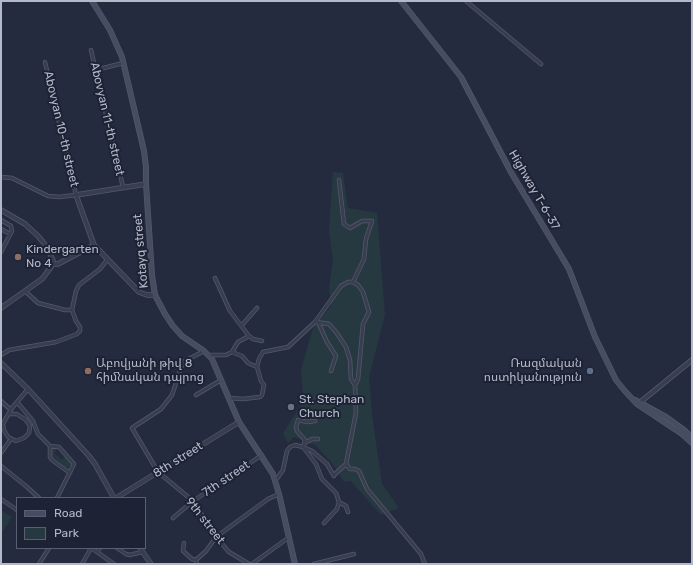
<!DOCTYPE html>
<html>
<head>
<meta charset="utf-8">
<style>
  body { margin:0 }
  #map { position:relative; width:693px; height:565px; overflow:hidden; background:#242b3f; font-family:Rubik,sans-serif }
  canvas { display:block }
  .frame { position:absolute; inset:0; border:2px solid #b4b9ca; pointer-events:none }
  .legend { position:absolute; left:16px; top:497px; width:130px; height:52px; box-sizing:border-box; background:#1d2334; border:1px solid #595f70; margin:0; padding:5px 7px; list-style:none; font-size:12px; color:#b4b9ca }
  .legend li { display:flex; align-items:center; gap:8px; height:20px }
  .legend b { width:20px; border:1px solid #595f70 }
</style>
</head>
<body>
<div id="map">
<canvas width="693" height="565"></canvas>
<div class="frame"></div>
<ul class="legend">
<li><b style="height:5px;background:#464c62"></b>Road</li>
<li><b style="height:11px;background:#263940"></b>Park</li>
</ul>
</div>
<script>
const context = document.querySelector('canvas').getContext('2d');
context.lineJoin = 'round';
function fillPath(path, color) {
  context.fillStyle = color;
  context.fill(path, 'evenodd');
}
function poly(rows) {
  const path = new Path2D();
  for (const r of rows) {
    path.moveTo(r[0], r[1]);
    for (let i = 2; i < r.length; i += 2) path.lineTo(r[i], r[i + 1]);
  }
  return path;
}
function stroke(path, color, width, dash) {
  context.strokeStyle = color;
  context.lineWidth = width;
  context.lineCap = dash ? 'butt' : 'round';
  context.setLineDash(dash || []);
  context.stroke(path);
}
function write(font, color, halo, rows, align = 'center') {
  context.font = font + ' Rubik,"Noto Sans Armenian",sans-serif';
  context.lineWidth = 4;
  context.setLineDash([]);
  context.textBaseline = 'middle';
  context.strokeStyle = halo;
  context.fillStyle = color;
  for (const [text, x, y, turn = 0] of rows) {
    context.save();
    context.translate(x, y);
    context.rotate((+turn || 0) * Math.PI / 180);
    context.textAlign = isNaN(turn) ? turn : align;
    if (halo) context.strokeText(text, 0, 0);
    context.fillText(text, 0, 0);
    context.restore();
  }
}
fillPath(poly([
  [333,172,343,173,348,208,377,213,385,315,369,377,372,415,382,484,399,508,381,515,351,481,344,482,332,463,315,445,294,437,288,443,283,433,301,405,303,394,301,370,313,328,331,306,329,287,333,261,329,229],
  [55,448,57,449,54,453,62,460,65,456,72,463,72,465,69,467,66,467,52,456,52,450],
  [1,510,12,517,1,534]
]), '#263940');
const minor = poly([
  [466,1,541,64],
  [91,50,123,187],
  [96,70,123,63],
  [1,177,12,178,48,196,59,197,76,195,45,62],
  [339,180,344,224,350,228,362,221,372,221,366,239,364,259,353,282],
  [1,220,11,226,12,231,1,252],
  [1,229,10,234],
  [215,278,230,311,249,336,253,339,262,341],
  [72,310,76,291,79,285,100,269,107,260],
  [316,322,329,324,336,332,346,347,350,360,351,379,355,385],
  [318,322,327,342,336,356,331,371],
  [242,325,257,308],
  [204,351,183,362,172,395,161,409,132,428,158,472,193,501,216,537,229,552,249,564],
  [232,352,238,342,249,336],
  [1,355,9,350,56,342,77,334,80,331,80,327,76,321,72,310,65,310,38,303,25,291],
  [208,355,226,355,232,352,242,356,248,363,257,367],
  [196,395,221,380],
  [229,398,243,399,260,397,262,395,264,385,261,381,257,367,259,359,263,352,288,347,315,322,341,286,348,282,353,282,358,285,363,292,369,312,363,324,358,379,355,385,356,413,346,464],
  [1,401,11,410],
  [17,402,33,421,38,434,50,446,59,447,74,464,57,498],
  [315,421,307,422,298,420,296,427,297,431,305,440,303,447,312,451,327,464,334,476],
  [3,425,4,430,8,437,16,441,24,438,29,433,30,426,26,420,17,414,9,414],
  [1,427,12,408,28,389],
  [305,443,312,439,318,439],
  [50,446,50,457,52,460,70,473],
  [1,453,11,439],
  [1,466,27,487,39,498],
  [334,475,346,464,350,469,355,469,359,471,367,489,421,554,425,564],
  [276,480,283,470,287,451,290,447,295,445,303,447,316,464,322,479,336,493,339,502,337,509,324,523],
  [1,499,17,510],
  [339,502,346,506,348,512],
  [173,518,193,501,262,455],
  [184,543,183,551,192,559,196,560,197,564],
  [91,548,97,552,100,548],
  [117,548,126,554,130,555,142,552],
  [97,552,114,564],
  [196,560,206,551,216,537,268,499,279,494],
  [39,564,49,548],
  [82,564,91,548],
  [252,564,288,538],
  [314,564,354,554]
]);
const tertiary = poly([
  [146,184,76,195,94,245,139,292,147,295,155,295],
  [1,210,25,224,38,236,48,248,53,261,51,267,42,279,1,308],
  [52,264,58,264,94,245],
  [1,363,28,389,89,456,95,464,114,498],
  [638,404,692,360],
  [116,498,239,422],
  [140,548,151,564]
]);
const secondary = poly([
  [92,1,110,30,122,57,144,151,146,167,146,184,152,275,155,295,165,314,173,326,182,336,204,351,212,359,239,422,273,474,279,494,295,564],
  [401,1,461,77,512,174,569,269,595,337,616,380,624,390,637,404,682,434,692,443],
  [635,400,666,417,684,430,692,437]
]);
stroke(minor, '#53596a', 4.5);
stroke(tertiary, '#53596a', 5.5);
stroke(secondary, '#53596a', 6);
stroke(minor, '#383e4f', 3);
stroke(tertiary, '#383e4f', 4);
stroke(secondary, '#464c62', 4.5);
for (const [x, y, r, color] of [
  [18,257,4,"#8d6e63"],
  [88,371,4,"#8d6e63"],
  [590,371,4,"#5c6f8a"],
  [291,407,4,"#6b7280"]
]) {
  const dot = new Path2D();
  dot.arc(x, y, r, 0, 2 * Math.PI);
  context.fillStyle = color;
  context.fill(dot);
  stroke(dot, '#1d2334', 1.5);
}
write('12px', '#b4b9ca', '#1d2334', [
  ["Abovyan 11-th street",107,119,77],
  ["Abovyan 10-th street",61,129,77],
  ["Highway T-6-37",534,190,60],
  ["Kotayq street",141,251,-95],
  ["8th street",178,460,-32],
  ["7th street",226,479,-34],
  ["9th street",205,521,52]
]);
write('12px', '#b4b9ca', '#1d2334', [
  ["Kindergarten",26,250],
  ["No 4",26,264],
  ["Աբովյանի թիվ 8",96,364],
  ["հիմնական դպրոց",96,378],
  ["Ռազմական",582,364,"right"],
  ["ոստիկանություն",582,378,"right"],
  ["St. Stephan",299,400],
  ["Church",299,414]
], 'left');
</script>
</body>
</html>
